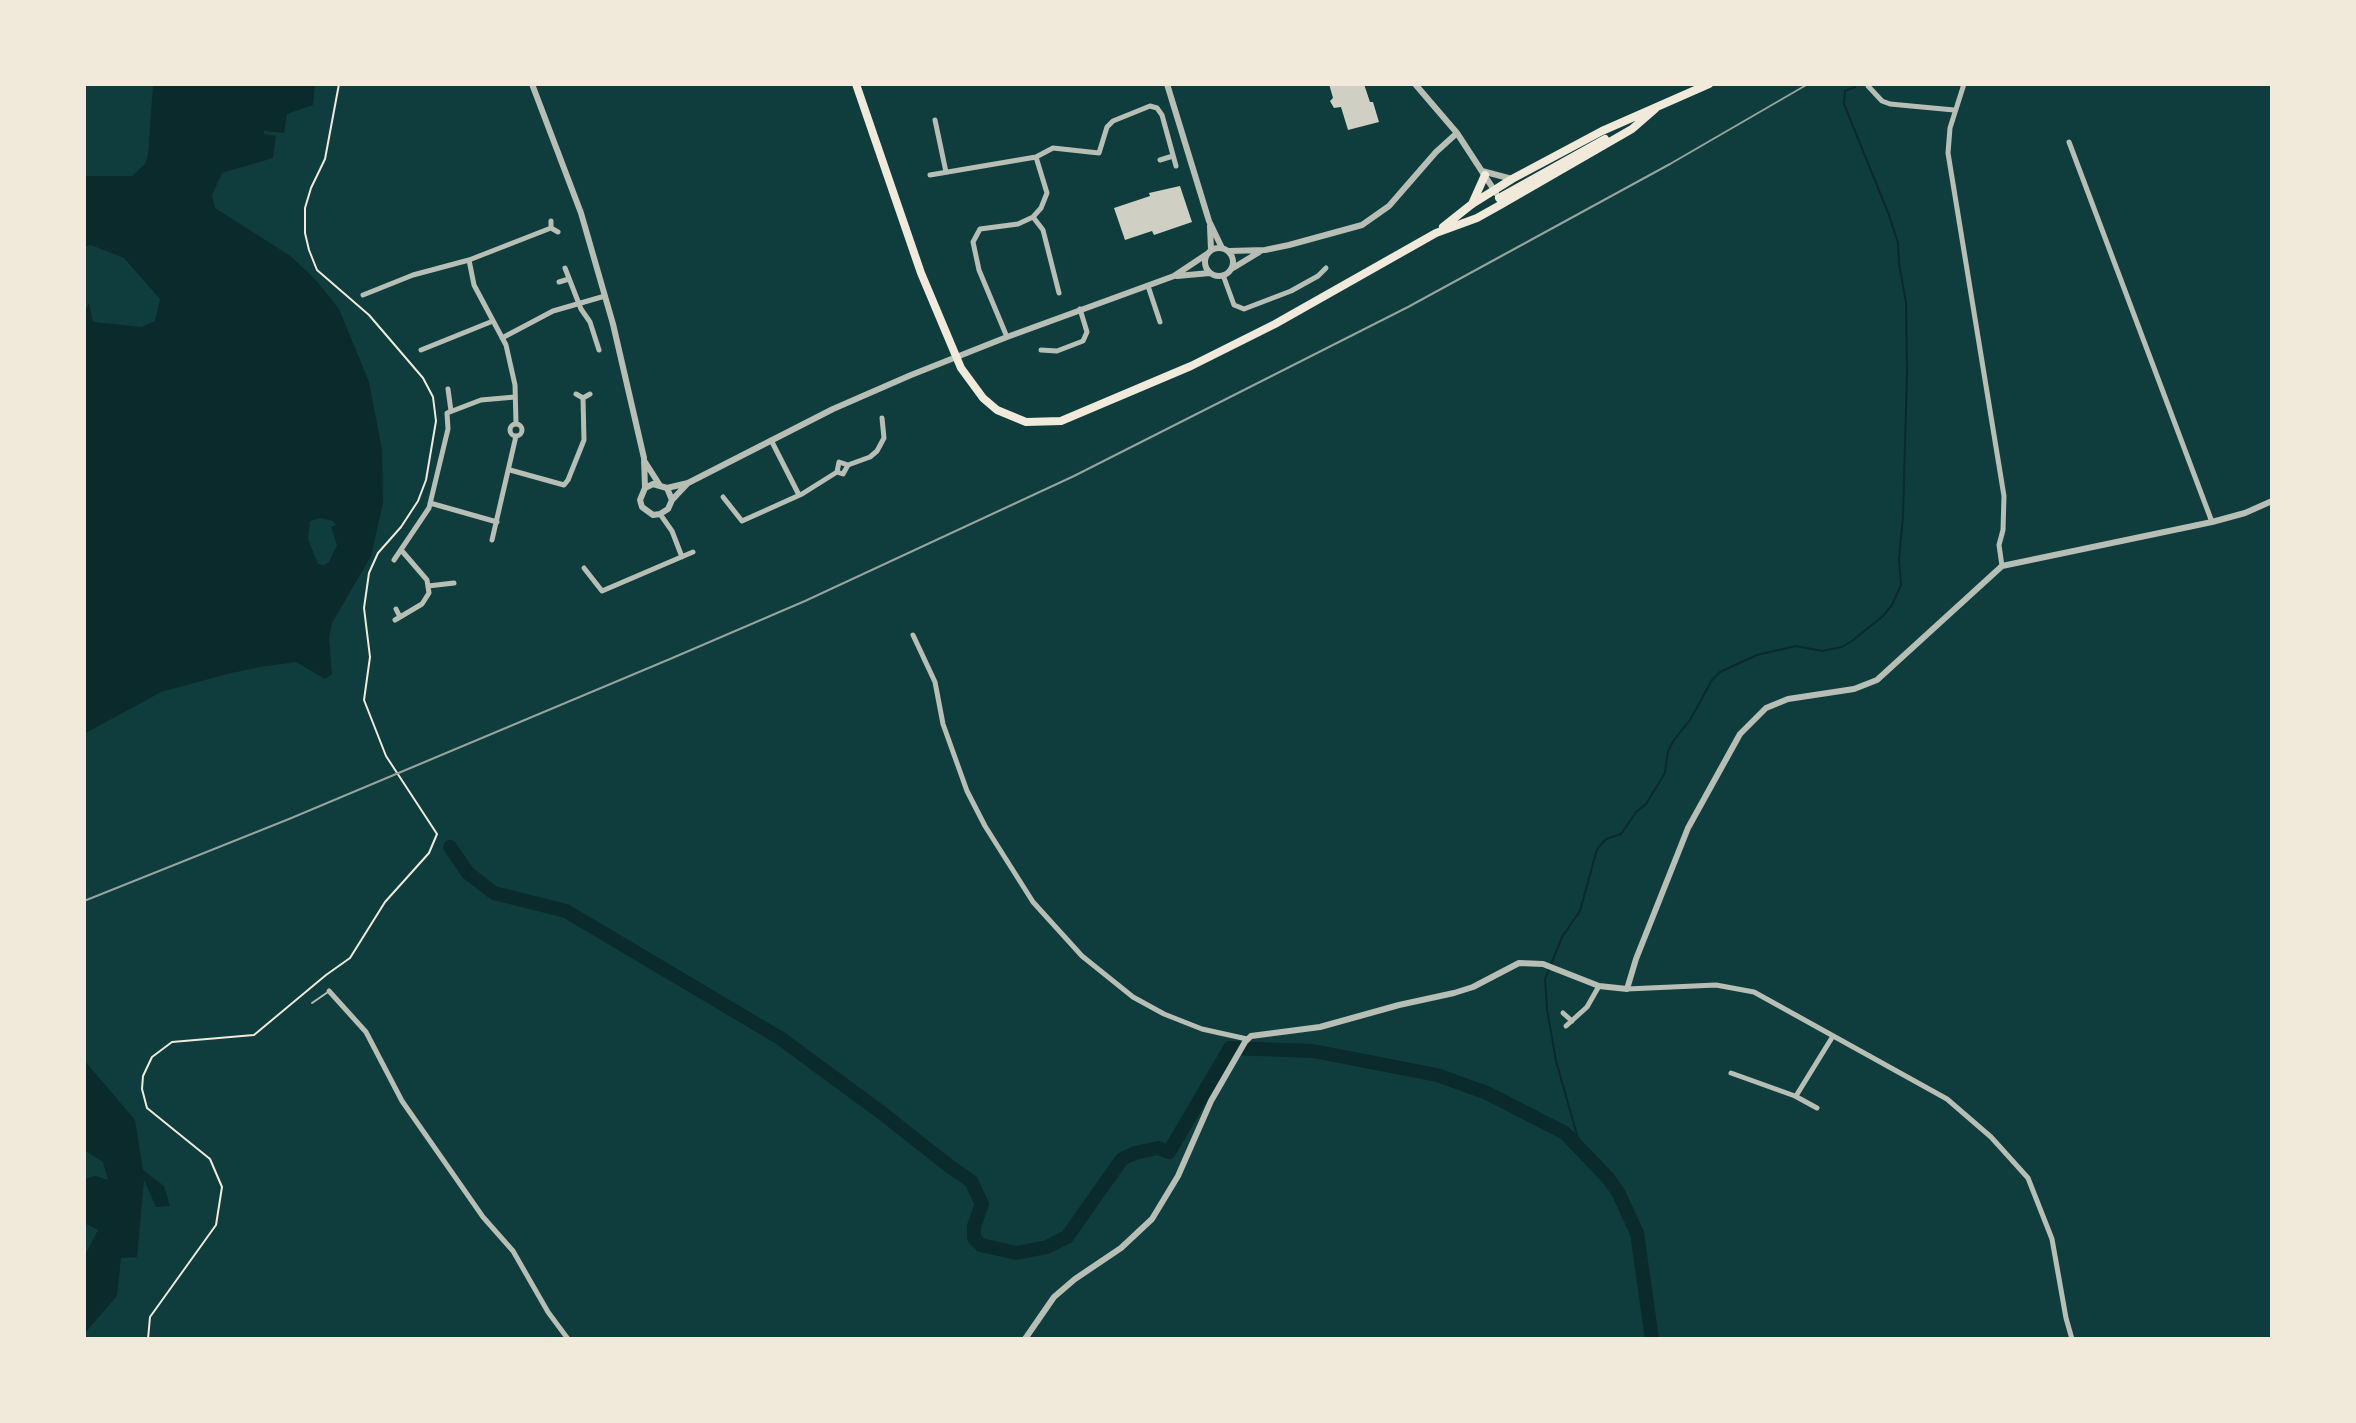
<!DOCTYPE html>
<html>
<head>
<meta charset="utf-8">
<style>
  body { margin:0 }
  #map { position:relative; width:2356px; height:1423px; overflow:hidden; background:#0f3d3e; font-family:"IBM Plex Serif",serif }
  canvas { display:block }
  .frame { position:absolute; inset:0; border:86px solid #f1e9da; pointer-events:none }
</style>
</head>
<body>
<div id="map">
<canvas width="2356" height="1423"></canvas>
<div class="frame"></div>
</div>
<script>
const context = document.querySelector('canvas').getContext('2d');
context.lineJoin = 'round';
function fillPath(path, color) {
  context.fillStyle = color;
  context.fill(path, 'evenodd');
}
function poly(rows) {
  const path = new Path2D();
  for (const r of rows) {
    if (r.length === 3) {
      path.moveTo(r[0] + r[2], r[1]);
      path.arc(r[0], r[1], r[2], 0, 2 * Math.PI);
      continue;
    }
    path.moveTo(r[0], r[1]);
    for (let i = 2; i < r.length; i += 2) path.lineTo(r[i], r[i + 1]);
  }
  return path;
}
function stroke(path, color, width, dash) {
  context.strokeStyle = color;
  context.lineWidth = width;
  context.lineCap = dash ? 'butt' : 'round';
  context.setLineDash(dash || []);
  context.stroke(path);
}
fillPath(poly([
  [153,84,315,84,313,105,287,114,284,133,264,131,264,134,276,136,273,158,222,173,212,195,215,208,289,255,315,279,339,309,369,382,382,450,383,503,371,556,332,623,329,638,332,674,325,679,296,662,260,667,227,674,161,692,84,734,84,314,89,303,93,322,142,327,155,321,160,299,124,258,91,245,84,247,84,176,132,176,145,164,148,155],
  [320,518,333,521,336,525,331,527,337,545,329,562,324,565,318,564,308,539,310,521],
  [84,1060,135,1120,143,1170,164,1186,170,1206,156,1207,144,1180,137,1257,121,1258,117,1296,84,1334,84,1257,98,1230,84,1223,84,1179,96,1176,108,1180,103,1162,84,1150]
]), '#0a2a2b');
stroke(poly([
  [1581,1149,1556,1061,1547,1009,1545,979,1562,937,1580,911,1597,849,1606,839,1621,834,1637,811,1646,804,1665,773,1668,751,1674,740,1690,720,1712,680,1720,672,1757,655,1796,646,1822,651,1842,647,1852,641,1883,616,1892,605,1901,585,1899,559,1903,516,1907,372,1906,302,1899,264,1898,243,1889,215,1844,104,1845,91,1855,87]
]), '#0a2a2b', 2);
stroke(poly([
  [450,847,468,873,494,893,566,911,780,1038,882,1113,949,1166,971,1181,982,1204,974,1226,974,1238,981,1245,1016,1253,1047,1247,1067,1237,1122,1159,1135,1153,1158,1148,1169,1152,1230,1048,1313,1051,1437,1075,1487,1093,1565,1133,1608,1178,1618,1192,1637,1233,1652,1339]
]), '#0a2a2b', 14);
fillPath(poly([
  [1329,84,1364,84,1370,102,1373,102,1379,122,1348,130,1341,107,1334,108,1330,101,1333,98],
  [1180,186,1192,222,1154,235,1152,231,1125,240,1114,208,1150,196,1149,193]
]), '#cfcfc3');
stroke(poly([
  [148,1339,150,1317,216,1225,222,1187,210,1159,147,1108,142,1089,143,1076,152,1057,172,1042,254,1035,326,975,350,958,385,902,429,853,437,834,386,756,364,700,370,657,364,608,369,573,378,553,401,527,418,501,426,480,436,421,433,397,423,378,369,315,317,270,309,250,305,233,305,208,311,188,325,159,339,84]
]), '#f1e9da', 2);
stroke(poly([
  [312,1003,328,992]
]), '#b8beb3', 2);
stroke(poly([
  [1964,84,1950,128,1948,153,2004,496,2003,530,1999,545,2002,566],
  [1868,86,1882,101,1890,104,1954,110],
  [935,120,946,172],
  [2069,142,2212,522],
  [1036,157,1053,148,1099,153,1107,127,1113,121,1150,106,1157,108,1162,115,1176,166],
  [1160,160,1173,156],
  [930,175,1036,157,1047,193,1041,208,1033,217,1018,224,980,229,973,242,979,270,1007,337],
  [1033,217,1043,230,1059,293],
  [551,221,551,228,558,232],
  [469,260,474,285,506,345,515,385,516,423],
  [565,268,581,309,590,322,599,350],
  [1223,275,1234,305,1244,309,1291,291,1318,276,1326,268],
  [559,282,569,279],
  [1148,286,1160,322],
  [363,295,413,275,469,260,551,228],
  [502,338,553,311,605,296],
  [421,350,493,321],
  [1041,350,1057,351,1083,341,1087,332,1080,309],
  [448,389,451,411],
  [576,394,583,398,590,394],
  [516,430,6],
  [771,440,799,495],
  [848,465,870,457,877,451,884,438,882,418],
  [510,470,564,485,568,480,584,440,583,398],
  [723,497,742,521,802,494,837,472,843,474,848,465,839,462,837,472],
  [430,503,497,522],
  [660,514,672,531,682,557],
  [492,540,516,436],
  [394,560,429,508,448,429,447,413,481,400,515,397],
  [584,568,602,591,693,552],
  [428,586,454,583],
  [396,609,400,617],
  [395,620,422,604,429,593,427,580,402,551],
  [913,635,935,682,943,724,967,791,985,826,1033,902,1082,956,1133,997,1164,1014,1202,1029,1247,1039],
  [1627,989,1716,985,1754,992,1947,1099,1991,1137,2028,1178,2052,1239,2066,1318,2072,1339],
  [329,991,366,1032,402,1101,483,1217,513,1251,548,1312,568,1339],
  [1563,1013,1572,1021],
  [1566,1026,1587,1007,1599,986],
  [1731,1073,1795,1096,1817,1108],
  [1796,1096,1833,1036]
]), '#b8beb3', 5);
stroke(poly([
  [532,84,581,213,613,324,644,458,645,488,640,500,642,507,653,515,660,514,668,509,672,500,667,488,653,484,645,488],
  [1167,84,1209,221,1222,248],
  [1415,84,1457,133,1496,193],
  [1482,171,1512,179],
  [1210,226,1211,250],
  [1219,262,14],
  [1229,251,1265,250,1289,245,1362,225,1389,206,1436,152,1457,133],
  [1233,268,1261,251],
  [1177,276,1210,273],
  [645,462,659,484],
  [667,488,688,483,833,409,911,375,1007,337,1174,276,1207,254],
  [672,500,688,483],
  [1025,1339,1054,1297,1075,1279,1121,1248,1152,1219,1178,1176,1211,1101,1245,1042,1251,1036,1320,1027,1399,1005,1454,993,1473,987,1519,963,1543,964,1599,986,1627,989,1636,959,1688,828,1740,734,1766,708,1788,699,1854,689,1877,680,2002,566,2212,522,2245,513,2272,501]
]), '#b8beb3', 6);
stroke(poly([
  [856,84,921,273,961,368,983,398,997,410,1026,422,1061,421,1191,366,1275,324,1436,233,1477,218,1502,204,1632,129,1655,109],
  [1499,198,1605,139],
  [1472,204,1485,175],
  [1443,227,1472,204,1512,179,1602,131,1709,84]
]), '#f1e9da', 8);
stroke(poly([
  [84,901,289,819,670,659,805,601,1074,476,1408,307,1670,164,1808,84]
]), '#97a49c', 2);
</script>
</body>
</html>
